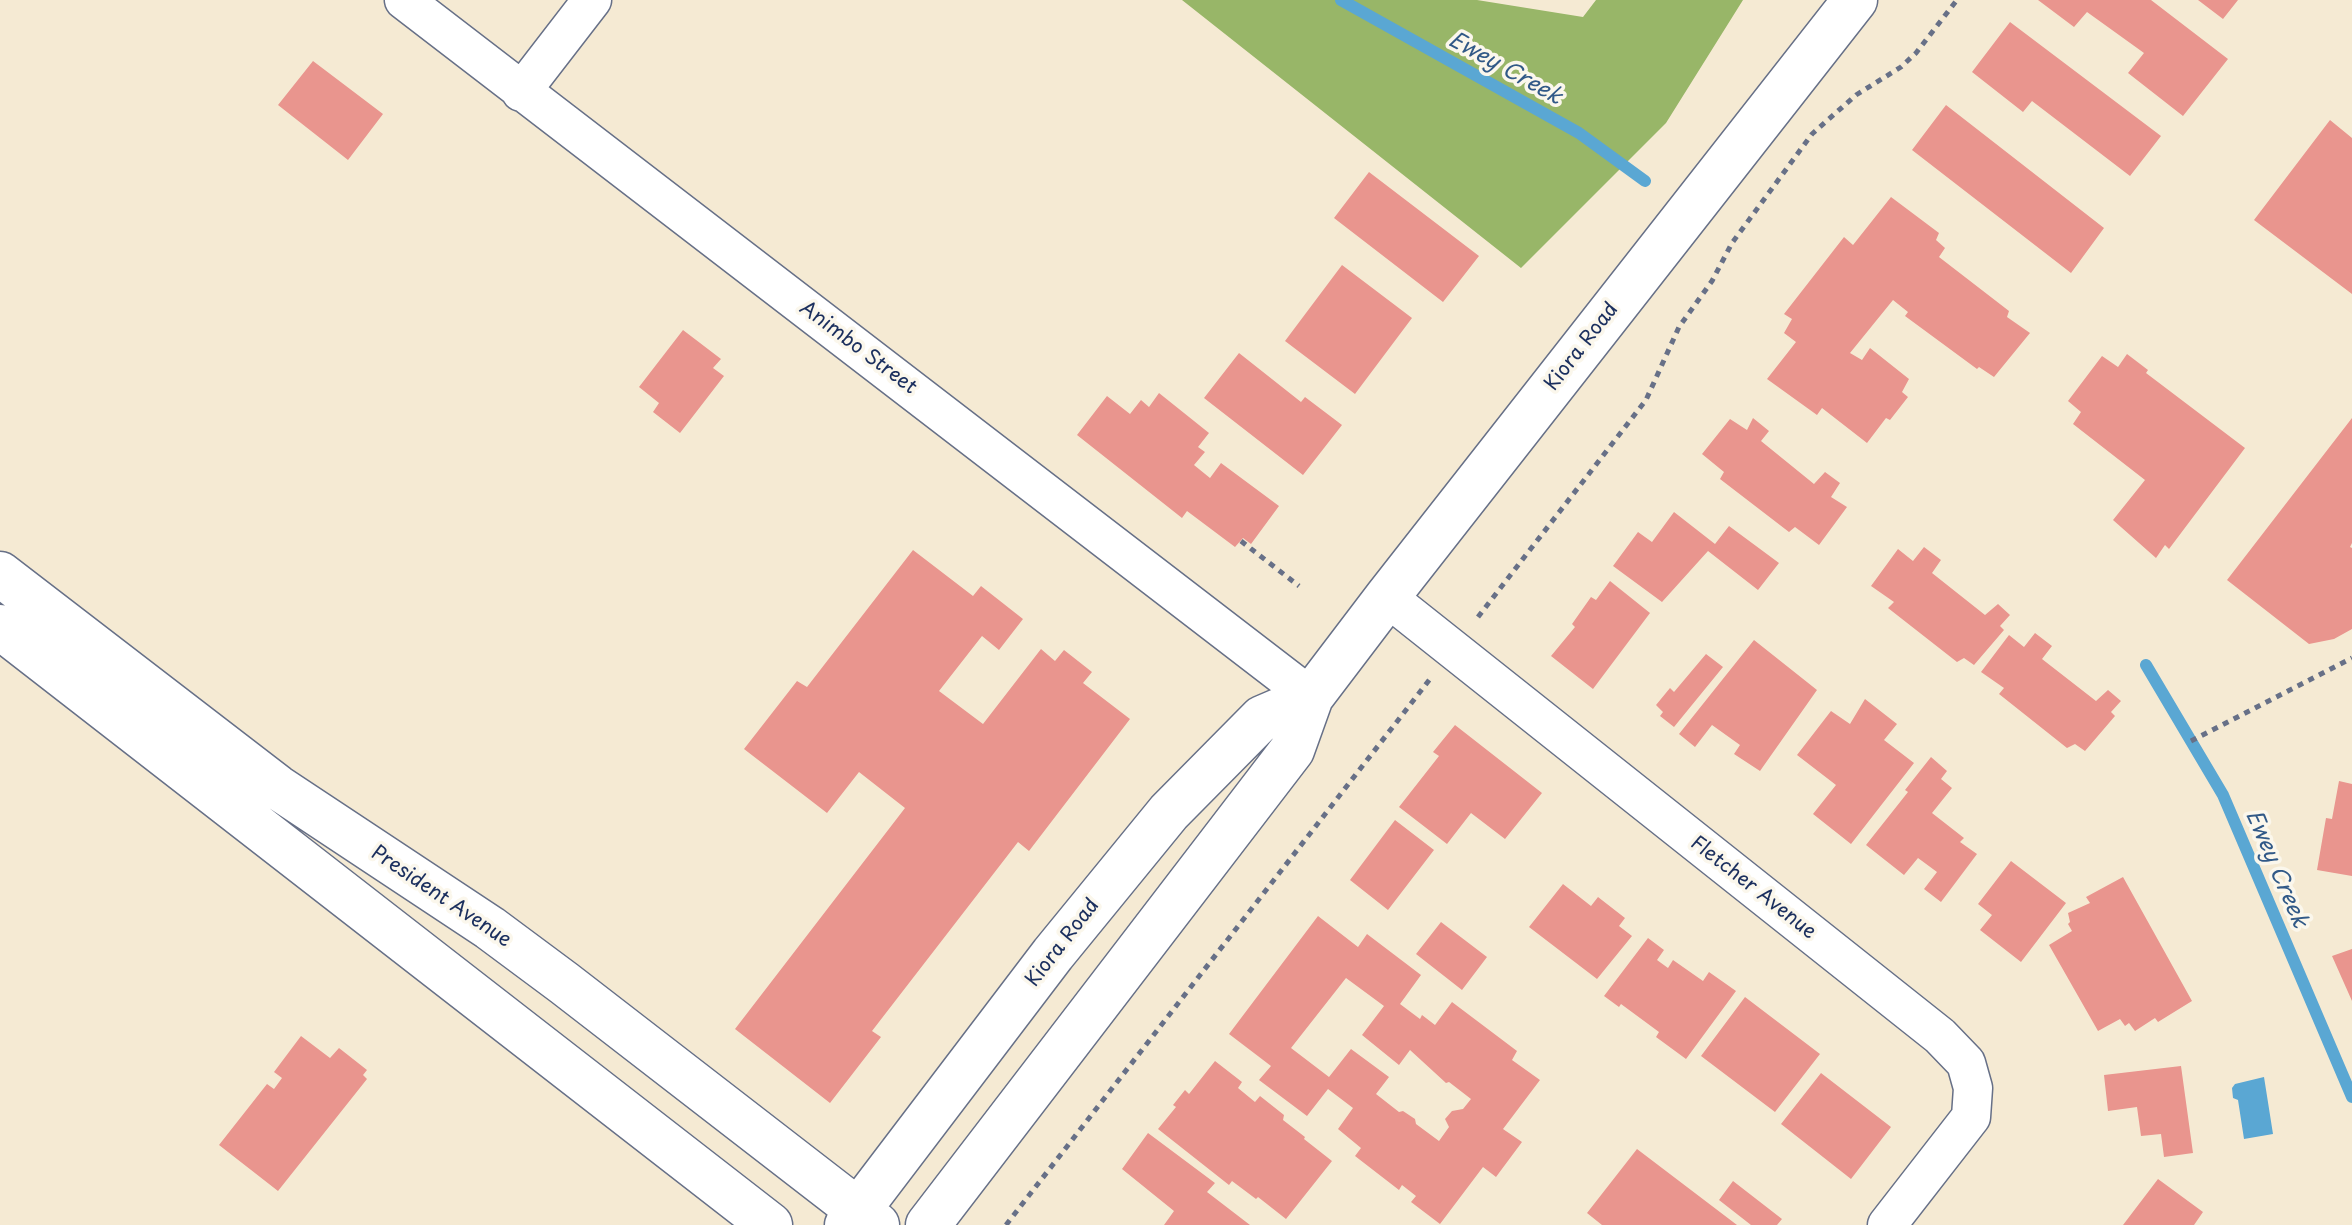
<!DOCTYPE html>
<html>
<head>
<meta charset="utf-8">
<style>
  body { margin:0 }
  canvas { display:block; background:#f5ead3 }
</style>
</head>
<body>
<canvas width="2352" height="1225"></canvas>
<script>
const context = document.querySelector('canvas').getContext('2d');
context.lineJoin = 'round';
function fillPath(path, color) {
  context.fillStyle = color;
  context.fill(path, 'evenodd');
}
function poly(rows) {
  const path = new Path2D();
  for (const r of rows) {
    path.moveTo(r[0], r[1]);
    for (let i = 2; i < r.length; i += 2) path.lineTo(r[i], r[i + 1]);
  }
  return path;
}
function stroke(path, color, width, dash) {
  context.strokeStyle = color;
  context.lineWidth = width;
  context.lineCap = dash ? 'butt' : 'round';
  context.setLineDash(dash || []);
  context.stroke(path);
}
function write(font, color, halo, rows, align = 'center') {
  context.font = font + ' "Playpen Sans",sans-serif';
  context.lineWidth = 7;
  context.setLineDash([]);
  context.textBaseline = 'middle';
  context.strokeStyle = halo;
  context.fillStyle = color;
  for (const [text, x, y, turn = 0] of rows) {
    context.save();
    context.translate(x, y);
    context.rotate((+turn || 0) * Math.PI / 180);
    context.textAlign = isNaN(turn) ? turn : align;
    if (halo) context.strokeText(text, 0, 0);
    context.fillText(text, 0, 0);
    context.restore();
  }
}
fillPath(poly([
  [1182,0,1477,0,1583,17,1596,0,1743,0,1666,123,1521,268]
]), '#98b668');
fillPath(poly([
  [2264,1077,2273,1134,2244,1139,2238,1100,2233,1098,2232,1088,2235,1084]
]), '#5aa7d3');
stroke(poly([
  [1341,0,1579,133,1645,181],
  [2146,665,2223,795,2352,1097]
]), '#5aa7d3', 12);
fillPath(poly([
  [2038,0,2151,0,2228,59,2183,116,2128,73,2144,53,2087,12,2074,27],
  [2198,0,2238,0,2223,19],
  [2010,22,2161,136,2130,176,2032,101,2023,112,1972,72],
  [313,61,383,114,348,160,278,105],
  [1946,105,2104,228,2071,273,1912,150],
  [2330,120,2352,138,2352,294,2254,220],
  [1369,172,1479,256,1443,302,1334,218],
  [1891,197,1939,233,1936,240,1945,248,1939,257,2009,311,2007,317,2030,333,1994,377,1979,367,1977,369,1905,316,1908,312,1893,300,1850,353,1862,360,1870,348,1909,379,1902,392,1908,397,1890,420,1886,418,1867,443,1822,408,1817,415,1767,379,1796,342,1784,333,1792,319,1784,314,1844,237,1853,245],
  [1342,265,1412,318,1355,394,1285,341],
  [683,330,721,359,713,368,724,376,680,433,653,412,659,403,639,387],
  [1239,353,1301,402,1305,397,1342,425,1303,475,1204,398],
  [2127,354,2148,370,2146,373,2245,448,2169,549,2165,545,2156,558,2113,520,2145,480,2073,424,2081,412,2068,401,2102,356,2118,367],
  [1159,393,1209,433,1198,447,1205,452,1194,465,1210,478,1221,463,1279,506,1251,544,1243,538,1235,547,1187,511,1182,518,1077,435,1107,396,1130,414,1141,400,1149,407],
  [1753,418,1769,431,1761,441,1814,484,1825,472,1840,483,1831,497,1847,507,1819,545,1795,527,1789,532,1720,479,1724,472,1702,454,1730,419,1747,430],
  [2352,418,2352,543,2350,547,2352,548,2352,629,2334,639,2309,644,2227,580],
  [1674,512,1715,544,1729,526,1779,563,1758,590,1708,551,1662,602,1613,566,1638,532,1652,542],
  [1924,547,1941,560,1932,573,1985,615,1998,604,2010,615,2000,626,2004,630,1974,665,1964,658,1957,662,1888,608,1894,602,1871,586,1898,549,1913,561],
  [913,550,973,596,981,586,1023,619,999,650,982,636,939,691,983,724,1041,649,1055,661,1064,650,1092,672,1083,683,1130,719,1029,851,1018,842,872,1031,881,1037,830,1103,735,1029,905,808,859,772,827,813,744,749,797,681,807,687],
  [1610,581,1650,613,1593,689,1551,656,1575,627,1572,624,1591,597,1596,600],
  [2035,633,2052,646,2042,659,2096,701,2108,690,2121,701,2111,712,2115,716,2085,751,2075,744,2067,748,1999,694,2004,688,1981,672,2009,635,2024,647],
  [1754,640,1817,690,1760,771,1734,754,1740,745,1712,725,1695,747,1679,734],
  [1706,654,1723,667,1674,727,1660,716,1663,712,1656,705,1670,688,1674,692],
  [1865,699,1897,724,1884,740,1914,763,1851,844,1813,814,1836,785,1797,755,1831,711,1850,724],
  [1455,725,1542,793,1505,839,1471,813,1447,844,1399,807,1439,756,1433,752],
  [1931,757,1947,771,1941,779,1952,788,1932,813,1964,838,1960,842,1977,854,1941,902,1924,889,1937,872,1918,858,1904,875,1866,845,1908,792,1905,790],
  [2339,781,2352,784,2352,876,2317,870,2326,818,2332,819],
  [1395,820,1434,850,1388,910,1350,880],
  [2011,861,2066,903,2021,962,1980,930,1992,915,1978,904],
  [2123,877,2192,1001,2158,1022,2155,1018,2135,1031,2129,1023,2125,1026,2120,1019,2098,1031,2049,945,2072,931,2068,924,2070,922,2068,913,2090,903,2086,897],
  [1563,884,1591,906,1598,897,1625,918,1619,926,1632,936,1597,979,1529,927],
  [1318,916,1358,947,1367,934,1421,975,1400,1004,1420,1019,1422,1015,1435,1025,1452,1002,1517,1051,1512,1060,1540,1080,1503,1129,1522,1142,1496,1177,1483,1167,1440,1224,1411,1202,1416,1196,1402,1185,1399,1190,1355,1156,1361,1148,1338,1129,1353,1108,1328,1089,1307,1116,1259,1080,1271,1066,1229,1034],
  [1346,978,1384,1006,1362,1035,1399,1065,1410,1050,1446,1083,1449,1082,1471,1099,1463,1109,1452,1111,1445,1119,1449,1127,1439,1141,1416,1124,1415,1119,1403,1111,1399,1112,1376,1094,1389,1077,1351,1049,1329,1077,1291,1048],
  [1441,922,1487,957,1462,990,1416,954],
  [1648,938,1664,950,1657,960,1668,968,1673,960,1703,981,1709,972,1736,991,1686,1059,1656,1037,1659,1032,1621,1004,1619,1007,1604,996],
  [2352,949,2352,1001,2332,956],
  [1745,997,1820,1054,1775,1112,1701,1056],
  [301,1036,330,1058,339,1048,367,1070,363,1075,367,1079,278,1191,219,1145,267,1084,274,1089,282,1078,274,1072],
  [1215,1061,1242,1082,1238,1088,1255,1102,1260,1096,1284,1115,1283,1120,1305,1137,1304,1139,1332,1161,1286,1219,1258,1197,1256,1199,1232,1181,1229,1185,1158,1129,1176,1107,1173,1105,1185,1090,1189,1094],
  [2181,1066,2193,1153,2164,1157,2161,1134,2141,1136,2137,1107,2108,1111,2104,1075],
  [1821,1073,1891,1127,1851,1179,1781,1124],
  [1148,1133,1215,1183,1207,1192,1250,1225,1164,1225,1174,1211,1122,1169],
  [1637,1149,1737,1225,1602,1225,1587,1213],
  [2158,1179,2203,1212,2194,1225,2123,1225],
  [1733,1181,1782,1219,1777,1225,1751,1225,1719,1200]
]), '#e9958e');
const street = poly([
  [404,0,1311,697],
  [521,92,592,0],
  [1387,597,1940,1036,1966,1063,1973,1088,1971,1117,1887,1225]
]);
const secondary = poly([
  [0,574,277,787,490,928,564,983,877,1225],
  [0,627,770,1225],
  [847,1225,1053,954,1169,812,1262,718,1311,697],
  [928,1225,1292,750,1311,697,1387,597,1855,0]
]);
stroke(street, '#677087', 41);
stroke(secondary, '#677087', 47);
stroke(poly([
  [1241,541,1299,586],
  [1478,617,1646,400,1679,327,1712,281,1732,243,1812,134,1856,95,1901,67,1916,53,1957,0],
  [2191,741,2352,658],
  [1006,1225,1430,679]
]), '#677087', 5, [6, 6]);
stroke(street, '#fff', 38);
stroke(secondary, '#fff', 44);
write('20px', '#1b2f5e', '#fbf7ec', [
  ["Kiora Road",1582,347,-52],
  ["Animbo Street",858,348,37],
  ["Fletcher Avenue",1753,888,38],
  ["President Avenue",441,897,34],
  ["Kiora Road",1063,943,-52]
]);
write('italic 22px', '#315987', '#fbf7ec', [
  ["Ewey Creek",1505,69,29],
  ["Ewey Creek",2276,869,67]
]);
</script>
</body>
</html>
